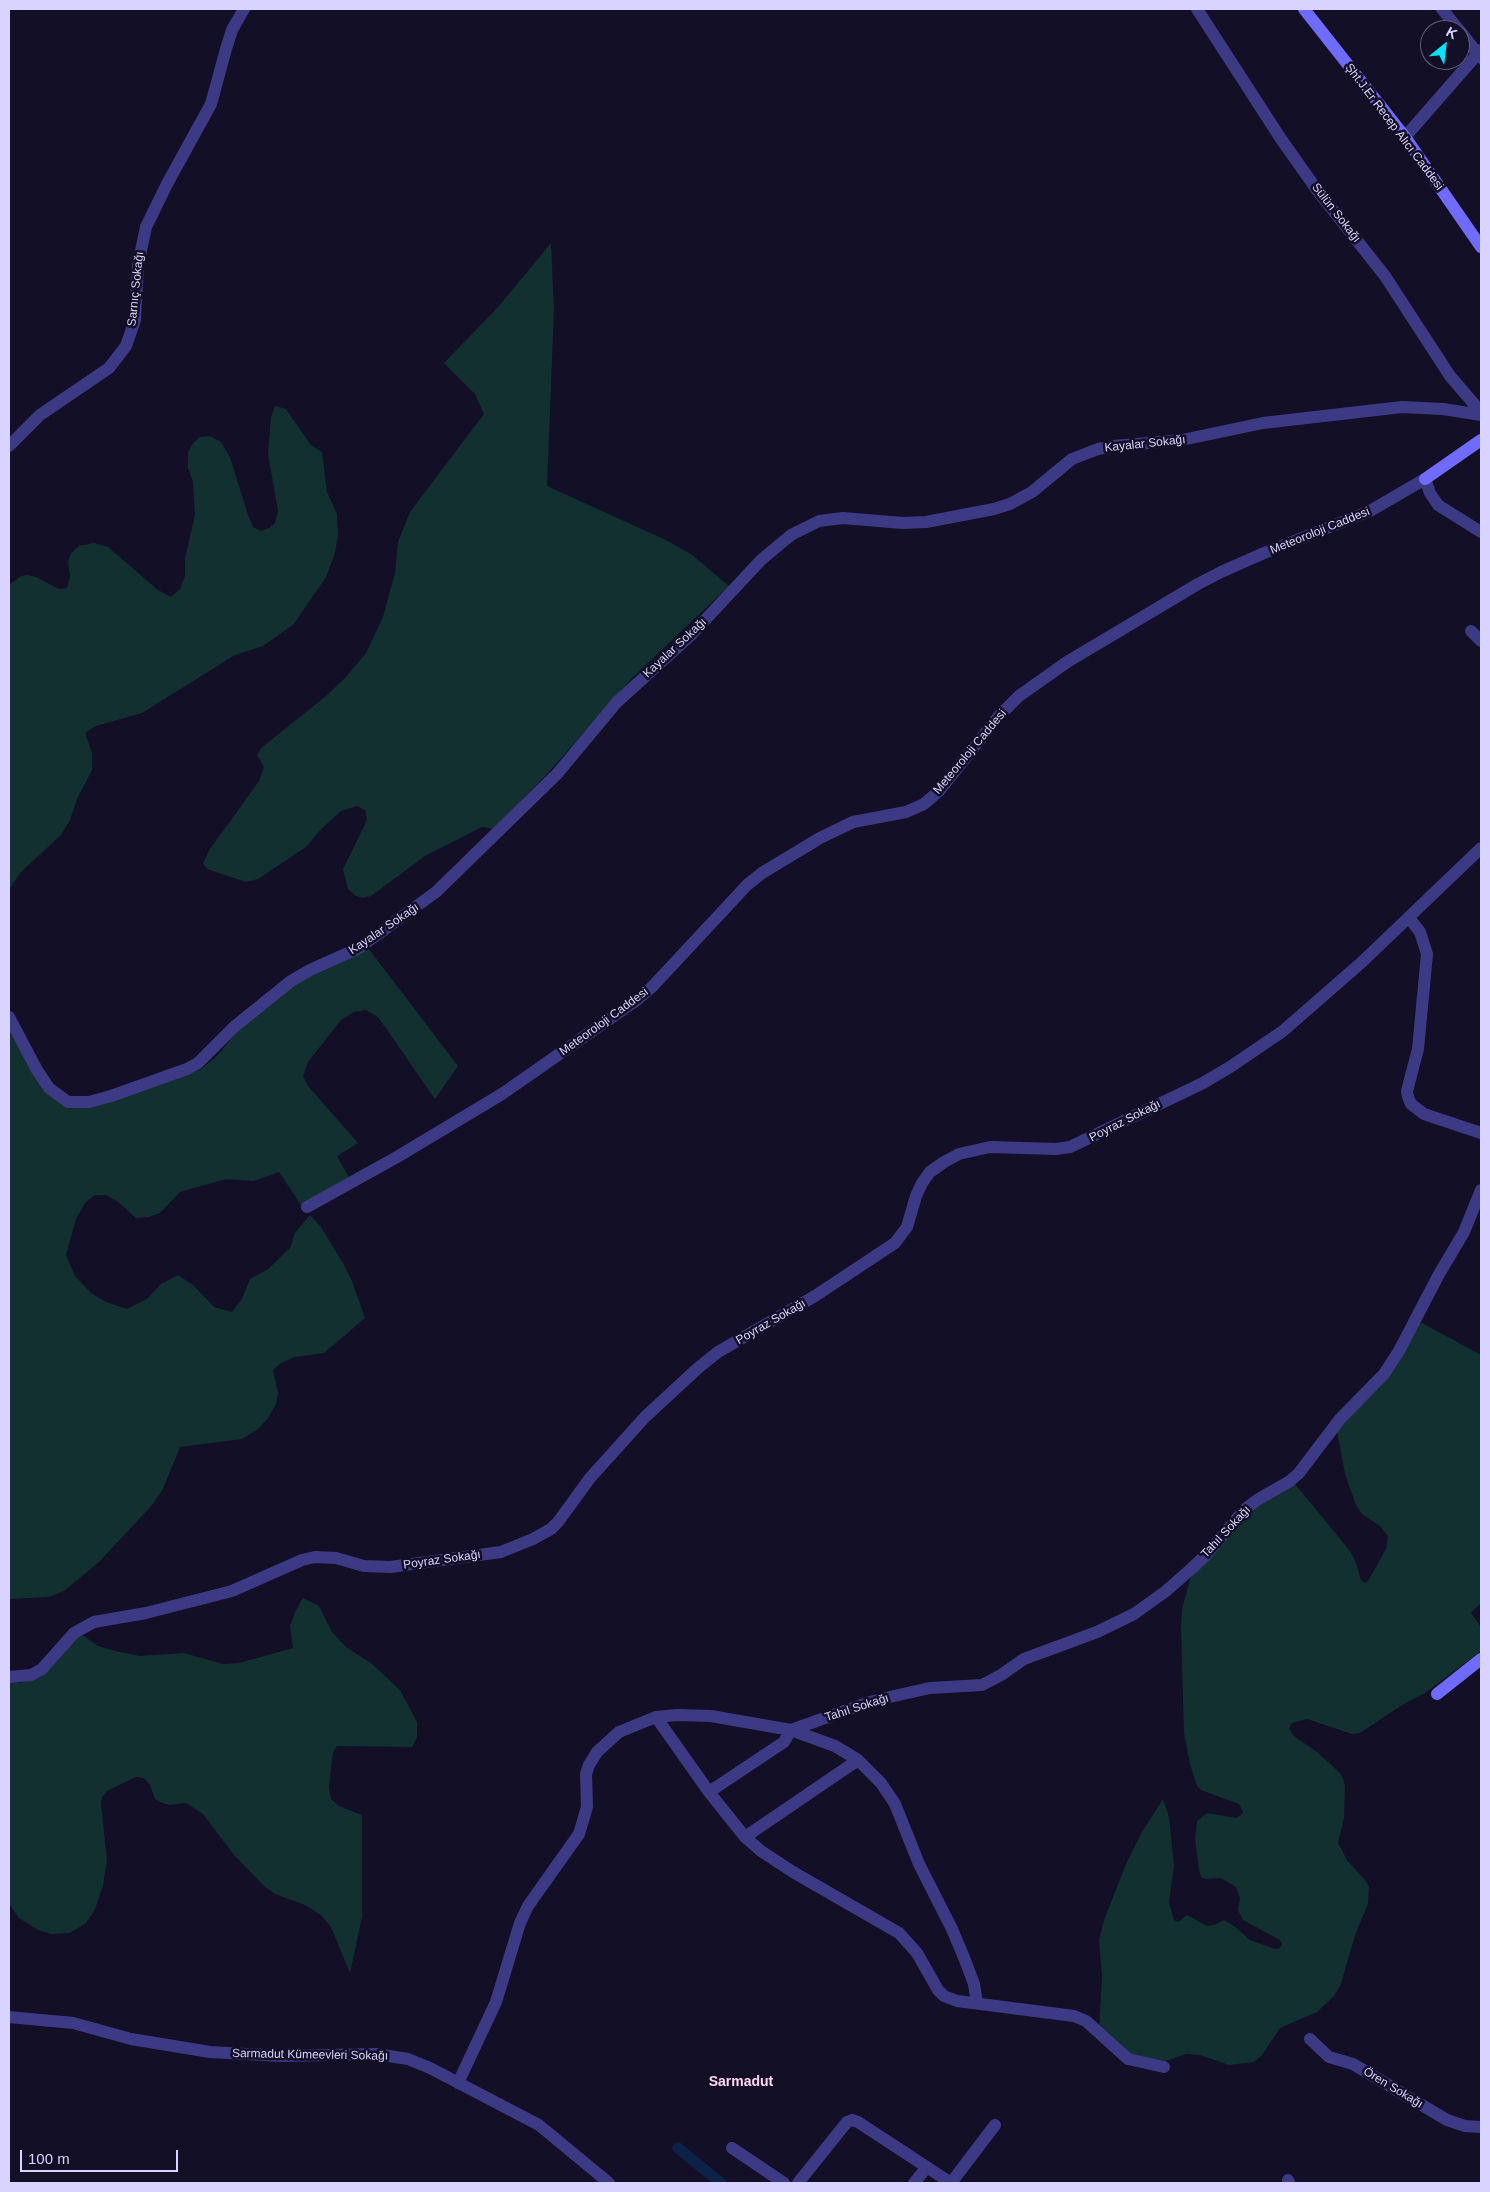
<!DOCTYPE html>
<html>
<head>
<meta charset="utf-8">
<style>
  body { margin:0 }
  #map { position:relative; width:1490px; height:2192px; overflow:hidden; background:#130f26; font-family:Arial,sans-serif }
  canvas { display:block }
  .frame { position:absolute; inset:0; border:10px solid #d9d4ff; pointer-events:none }
  .north { position:absolute; left:1420px; top:20px; width:50px; height:50px; box-sizing:border-box; background:#130f26; border:1px solid #625e7d; border-radius:50%; rotate:29deg; font-size:14px; font-weight:700; line-height:20px; text-align:center; color:#d9d4ff }
  .north::after { content:''; display:block; margin:auto; width:18px; height:22px; background:#00e5ff; clip-path:polygon(50% 0,100% 100%,50% 72%,0 100%) }
  .scale { position:absolute; left:20px; top:2150px; width:158px; height:22px; box-sizing:border-box; border:2px solid #d9d4ff; border-top:0; padding-left:6px; font-size:15px; line-height:18px; white-space:nowrap; color:#d9d4ff; -webkit-text-stroke:4px #130f26; paint-order:stroke }
</style>
</head>
<body>
<div id="map">
<canvas width="1490" height="2192"></canvas>
<div class="frame"></div>
<div class="north">K</div>
<div class="scale">100 m</div>
</div>
<script>
const context = document.querySelector('canvas').getContext('2d');
context.lineJoin = 'round';
function fillPath(path, color) {
  context.fillStyle = color;
  context.fill(path, 'evenodd');
}
function poly(rows) {
  const path = new Path2D();
  for (const r of rows) {
    path.moveTo(r[0], r[1]);
    for (let i = 2; i < r.length; i += 2) path.lineTo(r[i], r[i + 1]);
  }
  return path;
}
function stroke(path, color, width, dash) {
  context.strokeStyle = color;
  context.lineWidth = width;
  context.lineCap = dash ? 'butt' : 'round';
  context.setLineDash(dash || []);
  context.stroke(path);
}
function write(font, color, halo, rows, align = 'center') {
  context.font = font + ' Arial,sans-serif';
  context.lineWidth = 5;
  context.setLineDash([]);
  context.textBaseline = 'middle';
  context.strokeStyle = halo;
  context.fillStyle = color;
  for (const [text, x, y, turn = 0] of rows) {
    context.save();
    context.translate(x, y);
    context.rotate((+turn || 0) * Math.PI / 180);
    context.textAlign = isNaN(turn) ? turn : align;
    if (halo) context.strokeText(text, 0, 0);
    context.fillText(text, 0, 0);
    context.restore();
  }
}
fillPath(poly([
  [551,243,554,310,547,486,668,541,692,555,729,586,632,678,547,774,494,829,482,827,425,856,371,896,363,898,356,896,348,889,343,869,367,820,365,810,357,806,341,811,321,829,306,847,258,879,246,882,207,869,203,863,210,849,259,781,264,767,257,755,261,748,326,696,345,678,366,653,383,617,395,573,398,542,410,512,484,414,475,394,444,363,499,306],
  [275,406,286,409,311,445,322,452,327,492,337,514,338,535,335,553,326,577,294,624,263,646,235,655,142,713,96,726,85,733,92,752,92,770,77,799,70,820,61,835,21,872,9,889,9,585,21,576,27,575,36,577,59,589,67,588,70,577,68,562,71,553,79,546,94,543,108,547,158,590,171,597,180,589,185,576,185,558,195,515,193,482,188,468,188,452,193,443,200,437,210,436,221,442,230,457,248,515,253,527,261,531,269,528,275,523,278,511,268,454,271,417],
  [368,948,458,1066,435,1099,378,1017,366,1010,354,1012,341,1020,308,1062,303,1076,308,1086,358,1143,337,1156,350,1179,301,1205,279,1172,254,1181,226,1179,180,1192,160,1213,149,1217,136,1218,117,1201,106,1195,95,1195,85,1203,76,1219,66,1255,75,1276,91,1293,106,1302,127,1309,147,1299,161,1284,178,1275,193,1285,214,1307,232,1312,242,1299,250,1279,268,1269,290,1248,295,1233,310,1215,321,1227,343,1263,352,1281,365,1318,324,1353,295,1357,281,1363,273,1370,278,1393,276,1404,268,1418,258,1429,242,1439,180,1447,163,1489,153,1504,99,1562,64,1591,49,1597,9,1599,9,1026,71,1107,185,1076,201,1069,217,1056,240,1028,275,999,310,975],
  [1420,1322,1481,1355,1481,1603,1471,1613,1481,1627,1481,1651,1425,1693,1402,1705,1360,1733,1352,1734,1307,1719,1292,1723,1289,1728,1294,1736,1317,1752,1340,1773,1343,1778,1345,1786,1344,1818,1338,1843,1347,1860,1365,1880,1369,1887,1368,1904,1355,1935,1341,1984,1334,1996,1317,2012,1280,2028,1262,2055,1254,2062,1229,2065,1200,2055,1186,2054,1166,2061,1134,2057,1099,2029,1102,1976,1099,1940,1104,1920,1126,1864,1142,1832,1163,1799,1169,1817,1174,1866,1169,1902,1174,1920,1178,1922,1187,1915,1207,1926,1214,1925,1224,1920,1234,1926,1250,1940,1275,1949,1280,1948,1282,1944,1280,1940,1243,1920,1238,1910,1240,1898,1236,1887,1221,1878,1205,1879,1201,1877,1199,1870,1195,1839,1197,1821,1207,1813,1236,1818,1240,1816,1243,1812,1239,1804,1201,1790,1197,1786,1190,1764,1184,1733,1181,1627,1182,1609,1191,1576,1257,1505,1295,1484,1350,1551,1355,1560,1361,1580,1365,1583,1368,1581,1386,1549,1388,1536,1380,1526,1362,1514,1356,1505,1345,1474,1337,1431],
  [303,1598,319,1606,332,1632,346,1647,372,1664,400,1690,417,1722,417,1737,412,1747,337,1746,333,1752,329,1787,331,1799,339,1806,362,1815,362,1917,350,1973,331,1927,321,1915,305,1905,275,1894,265,1887,234,1855,203,1814,186,1803,169,1805,160,1802,155,1799,150,1785,144,1778,136,1777,107,1791,102,1797,101,1804,107,1860,103,1886,95,1909,86,1923,70,1933,51,1934,38,1930,19,1918,9,1904,9,1682,20,1683,31,1680,81,1634,98,1646,115,1651,140,1656,184,1653,223,1664,239,1663,293,1648,290,1626,295,1612]
]), '#12302f');
stroke(poly([
  [678,2148,721,2183]
]), '#0c2248', 11);
stroke(poly([
  [1197,9,1281,139,1317,190,1385,276,1450,376,1481,412],
  [1442,9,1459,30],
  [1460,31,1481,58],
  [1405,137,1481,50],
  [9,446,40,415,109,368,126,346,135,320,138,265,146,227,167,184,211,104,226,49,232,30,244,9],
  [1471,631,1481,641],
  [1409,918,1420,932,1427,954,1418,1049,1407,1091,1408,1097,1411,1104,1424,1114,1481,1133],
  [9,1017,37,1070,49,1088,68,1102,89,1102,111,1096,187,1069,198,1063,234,1027,291,981,310,970,359,948,436,892,557,774,617,702,692,634,761,560,791,535,819,521,843,518,903,523,926,522,994,509,1010,504,1032,492,1072,459,1098,449,1114,446,1182,440,1263,423,1402,407,1443,409,1481,415],
  [307,1207,397,1157,502,1094,638,999,652,987,747,885,762,873,820,838,853,822,906,812,924,804,939,791,999,716,1019,696,1067,662,1198,584,1221,572,1264,553,1370,511,1425,479,1430,493,1438,505,1481,532],
  [9,1677,31,1675,42,1669,74,1633,94,1622,146,1613,232,1591,302,1560,315,1557,336,1558,364,1566,390,1567,501,1552,533,1539,551,1529,558,1522,590,1478,645,1417,698,1368,718,1352,815,1296,895,1243,907,1227,916,1196,922,1183,930,1172,944,1162,959,1154,990,1147,1056,1149,1070,1147,1203,1083,1230,1067,1283,1031,1362,962,1481,848],
  [709,1792,784,1742,791,1730,835,1746,858,1760,881,1783,895,1804,919,1864,952,1929,965,1960,974,1984,977,2003],
  [745,1837,858,1760],
  [9,2017,73,2023,131,2039,210,2052,282,2056,376,2054,408,2059,430,2068,539,2125,609,2183],
  [1310,2039,1329,2057,1353,2064,1447,2120,1465,2126,1481,2127],
  [1164,2067,1128,2059,1086,2021,1074,2016,957,2001,944,1996,938,1990,917,1953,899,1933,793,1872,761,1851,745,1837,709,1792,656,1717,677,1715,711,1716,791,1730,870,1702,894,1696,930,1688,982,1685,1001,1675,1024,1659,1097,1632,1134,1614,1166,1591,1191,1569,1206,1555,1244,1510,1257,1500,1290,1481,1299,1473,1340,1419,1384,1374,1399,1351,1438,1276,1464,1232,1481,1190],
  [458,2083,496,2002,520,1923,528,1906,579,1834,587,1807,586,1774,589,1765,597,1752,619,1732,656,1717],
  [732,2148,784,2183],
  [1288,2180,1289,2183],
  [798,2183,847,2122,852,2120,858,2122,951,2183],
  [914,2183,927,2167],
  [951,2183,995,2125]
]), '#3d3a85', 12);
stroke(poly([
  [1304,9,1405,137,1481,247],
  [1425,479,1481,440],
  [1437,1694,1481,1659]
]), '#6f6bff', 12);
write('12px', '#d9d4ff', '#130f26', [
  ["Şht.J.Er Recep Alıcı Caddesi",1394,127,53],
  ["Sülün Sokağı",1336,213,52],
  ["Sarnıç Sokağı",136,289,-84],
  ["Kayalar Sokağı",1145,444,-6],
  ["Meteoroloji Caddesi",1320,531,-22],
  ["Kayalar Sokağı",675,648,-43],
  ["Meteoroloji Caddesi",970,752,-50],
  ["Kayalar Sokağı",384,929,-34],
  ["Meteoroloji Caddesi",604,1022,-36],
  ["Poyraz Sokağı",1125,1121,-27],
  ["Poyraz Sokağı",771,1322,-30],
  ["Tahıl Sokağı",1226,1532,-47],
  ["Poyraz Sokağı",442,1560,-8],
  ["Tahıl Sokağı",857,1708,-18],
  ["Sarmadut Kümeevleri Sokağı",310,2055,1],
  ["Ören Sokağı",1393,2088,31]
]);
write('bold 14px', '#ffd6f0', '#130f26', [
  ["Sarmadut",741,2082]
]);
</script>
</body>
</html>
